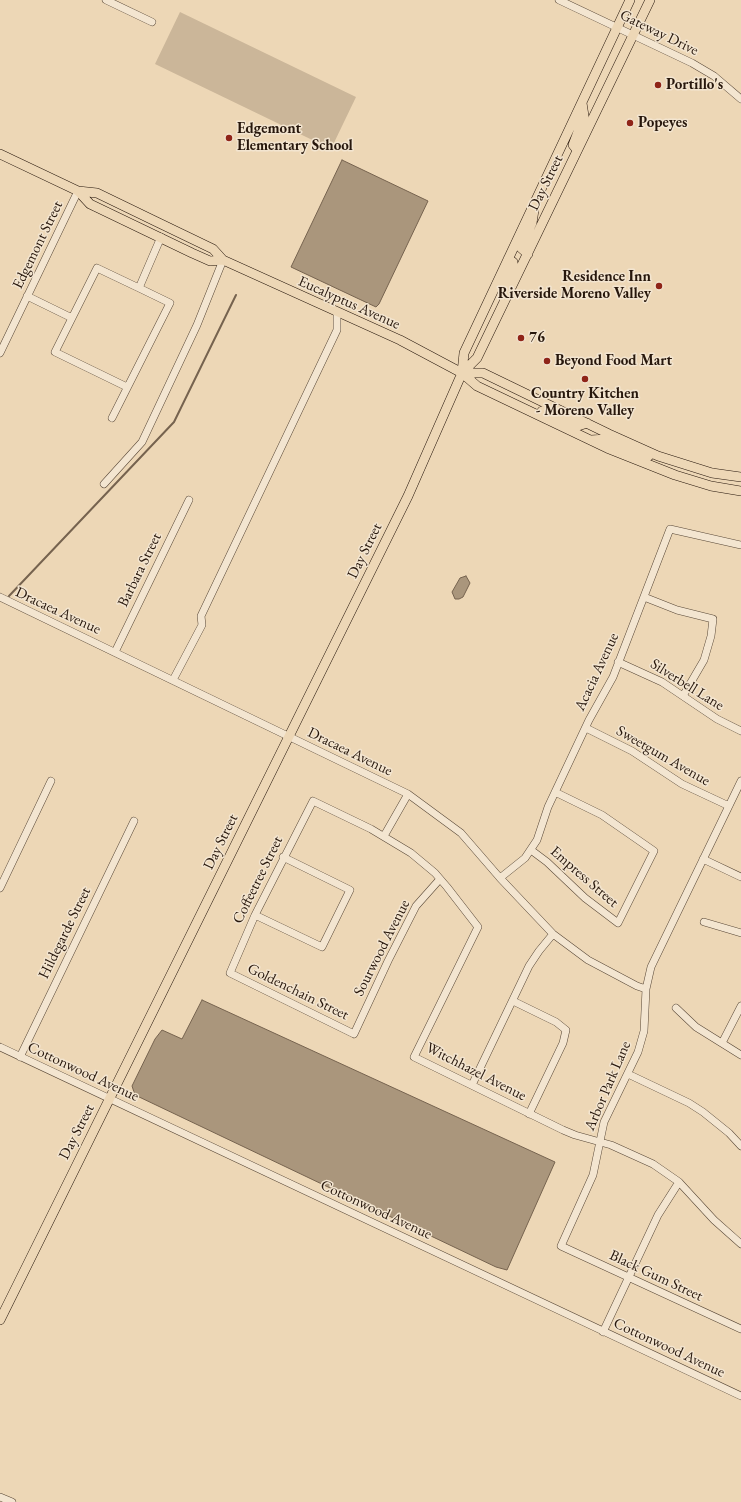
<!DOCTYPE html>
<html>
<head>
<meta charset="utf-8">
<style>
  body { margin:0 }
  canvas { display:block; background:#edd7b6 }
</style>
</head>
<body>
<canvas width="741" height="1502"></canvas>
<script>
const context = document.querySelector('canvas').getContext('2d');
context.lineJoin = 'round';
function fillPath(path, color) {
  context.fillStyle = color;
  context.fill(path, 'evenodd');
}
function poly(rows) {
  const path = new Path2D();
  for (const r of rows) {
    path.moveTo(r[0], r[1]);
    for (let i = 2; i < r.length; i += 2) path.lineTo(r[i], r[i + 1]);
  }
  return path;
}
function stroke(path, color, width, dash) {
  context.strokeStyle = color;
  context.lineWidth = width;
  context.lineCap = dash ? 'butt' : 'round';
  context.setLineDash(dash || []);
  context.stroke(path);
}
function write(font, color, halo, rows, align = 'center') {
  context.font = font + ' "EB Garamond",serif';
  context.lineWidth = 3;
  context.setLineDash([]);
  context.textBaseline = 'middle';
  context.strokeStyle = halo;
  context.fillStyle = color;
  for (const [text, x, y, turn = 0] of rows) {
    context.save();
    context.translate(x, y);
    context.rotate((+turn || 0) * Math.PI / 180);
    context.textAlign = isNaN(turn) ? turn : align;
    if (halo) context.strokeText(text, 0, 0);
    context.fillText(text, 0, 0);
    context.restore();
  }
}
fillPath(poly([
  [180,12,356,97,331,149,155,64]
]), '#cbb699');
const water = poly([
  [342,160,428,201,379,304,376,307,291,267,342,160],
  [466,576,470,583,463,597,459,599,455,599,452,592,460,578,466,576],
  [202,1000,555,1162,507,1270,496,1267,135,1095,132,1086,155,1039,162,1030,182,1039,202,1000]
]);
fillPath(water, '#aa967c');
stroke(water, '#76634f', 1);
stroke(poly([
  [9,596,174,422,236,295]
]), '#76634f', 2);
const minor = poly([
  [106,0,152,22],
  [559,0,692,63,714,76,741,99],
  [27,296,72,318,97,268,139,288,161,237],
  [72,318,55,352,127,387],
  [0,353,78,191],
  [112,418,170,303,139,288],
  [104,484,142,442,197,325,223,260],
  [0,597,408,794,461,833,500,878,553,934,588,960,637,986,646,989],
  [644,597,677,610,713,619,711,636,704,660,683,696],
  [115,652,189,500],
  [618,662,662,682,717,719,741,731],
  [173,680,202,625,201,616,337,330,337,313],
  [586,728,632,751,682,784,729,806],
  [741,781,651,967,646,989,644,1031,638,1052,604,1122,593,1175,561,1246,741,1329],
  [384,836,408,794],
  [531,850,547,862,585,898,618,923,654,851,602,815,555,792],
  [703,859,741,877],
  [500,878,525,858,537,840,548,807,589,720,613,677,670,529,741,545],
  [440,879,416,906,388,961,354,1034,230,973,255,915,313,801,371,829,411,853,435,873,447,887,478,927,414,1057,563,1130,575,1135,611,1145,653,1164,679,1182,714,1220,741,1244],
  [0,888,51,781],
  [255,915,322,947,350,890,283,857],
  [704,922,741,933],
  [513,1001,556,1022,566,1030,563,1043,529,1114],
  [676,1008,696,1027,741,1055],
  [722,1043,741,1006],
  [0,1047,741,1396],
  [20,1057,134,821],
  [628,1074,689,1103,703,1112,729,1133,741,1146],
  [472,1085,529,966,539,951,553,934],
  [603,1332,658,1215,679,1182],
  [0,1497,12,1502]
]);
const major = poly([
  [577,150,573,145,584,116,582,103],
  [0,154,78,191,97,193,159,223,213,249,223,260,400,340,462,373,477,386,607,448,675,475,711,486,741,491],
  [78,191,90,204,192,253,210,261,223,260],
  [528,254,521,248,532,223,534,210],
  [504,300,504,286,513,266,513,262,508,259],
  [462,373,477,358,650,0],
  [462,373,483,373,609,434,658,456,712,473,741,477],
  [542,411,578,426,587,423],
  [591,440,607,439,637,453,649,456],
  [0,1320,408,496,462,373,464,353,630,0]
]);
stroke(minor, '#584736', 8);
stroke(major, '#27170c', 10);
stroke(minor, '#f3e5d0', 7);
stroke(major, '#edd7b6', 9);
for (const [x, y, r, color] of [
  [658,85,4,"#8f2418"],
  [630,123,4,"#8f2418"],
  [229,138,4,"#8f2418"],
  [659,286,4,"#8f2418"],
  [521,338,4,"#8f2418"],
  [547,361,4,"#8f2418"],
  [585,379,4,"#8f2418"]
]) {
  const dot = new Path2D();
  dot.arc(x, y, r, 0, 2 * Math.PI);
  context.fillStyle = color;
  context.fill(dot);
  stroke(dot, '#f3e5d0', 1.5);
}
write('15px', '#27170c', '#f3e5d0', [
  ["Gateway Drive",659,33,26],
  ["Day Street",546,183,-64],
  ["Edgemont Street",38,245,-64],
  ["Eucalyptus Avenue",349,303,24],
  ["Day Street",365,551,-64],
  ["Barbara Street",140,570,-64],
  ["Dracaea Avenue",58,611,25],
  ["Acacia Avenue",597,672,-65],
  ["Silverbell Lane",687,685,32],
  ["Dracaea Avenue",350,752,26],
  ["Sweetgum Avenue",663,756,30],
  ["Day Street",221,842,-64],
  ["Empress Street",584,877,41],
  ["Coffeetree Street",258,880,-64],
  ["Hildegarde Street",65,933,-64],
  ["Sourwood Avenue",382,948,-63],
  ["Goldenchain Street",298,992,26],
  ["Cottonwood Avenue",83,1072,25],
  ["Witchhazel Avenue",476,1072,27],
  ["Arbor Park Lane",608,1086,-67],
  ["Day Street",77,1132,-63],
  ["Cottonwood Avenue",376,1210,25],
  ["Black Gum Street",656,1276,25],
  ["Cottonwood Avenue",669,1348,25]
]);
write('bold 15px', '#27170c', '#f3e5d0', [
  ["Portillo's",666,85],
  ["Popeyes",638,123],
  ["Edgemont",237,129],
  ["Elementary School",237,146],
  ["Residence Inn",651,277,"right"],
  ["Riverside Moreno Valley",651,294,"right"],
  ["76",529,338],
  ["Beyond Food Mart",555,361],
  ["Country Kitchen",585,394,"center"],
  ["- Moreno Valley",585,411,"center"]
], 'left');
</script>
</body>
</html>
